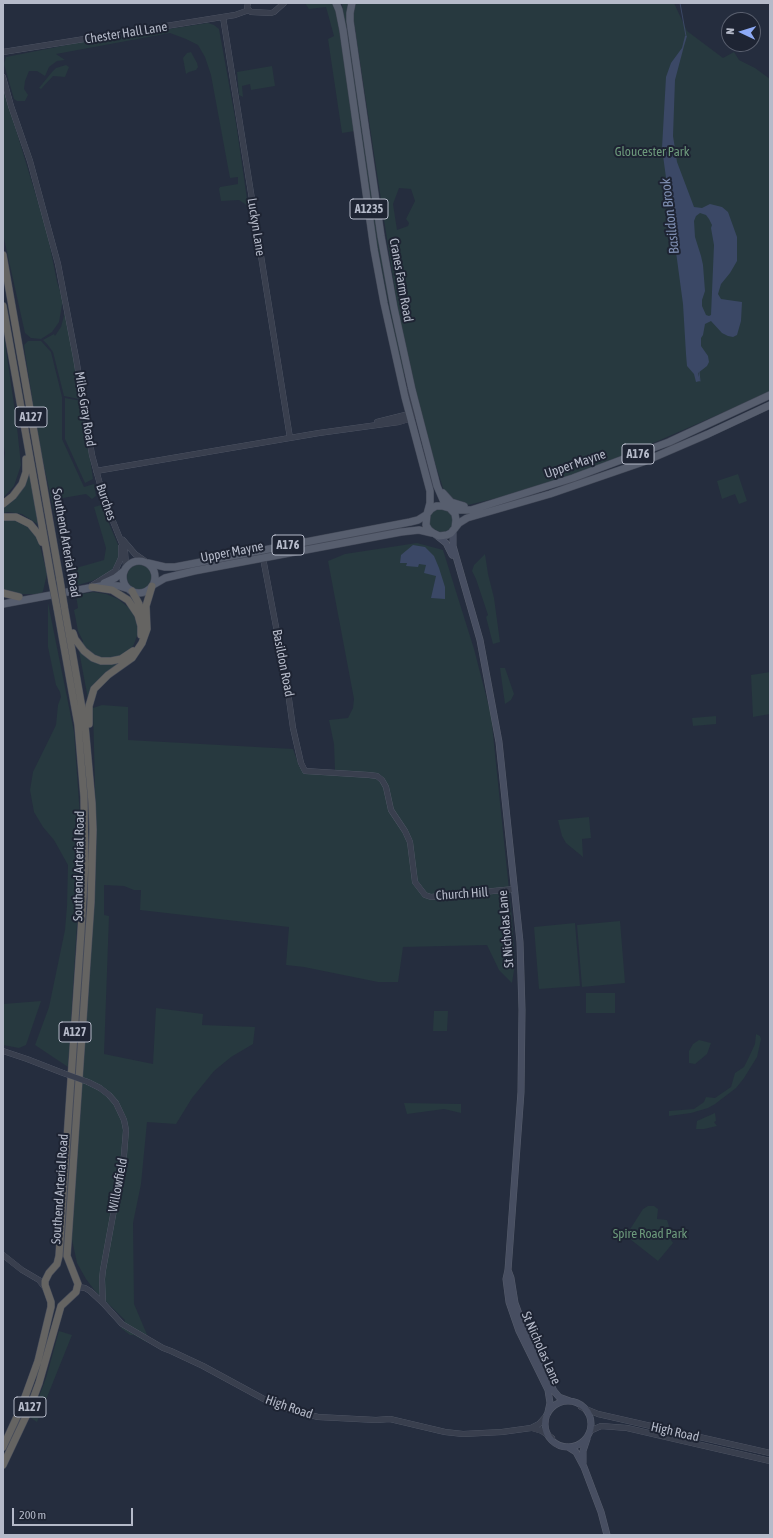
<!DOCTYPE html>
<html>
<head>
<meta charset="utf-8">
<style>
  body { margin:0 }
  #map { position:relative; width:773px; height:1538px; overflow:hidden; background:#252d3e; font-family:"Asap Condensed",sans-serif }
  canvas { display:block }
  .frame { position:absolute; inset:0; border:4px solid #b5bac9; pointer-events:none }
  .north { position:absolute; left:721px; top:12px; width:40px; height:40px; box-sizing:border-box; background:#1e2433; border:1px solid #5a606f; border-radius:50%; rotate:274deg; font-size:11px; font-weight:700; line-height:16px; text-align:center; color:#b5bac9 }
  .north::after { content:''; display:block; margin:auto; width:14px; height:18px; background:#8daaf6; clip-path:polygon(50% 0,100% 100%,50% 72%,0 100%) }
  .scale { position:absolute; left:12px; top:1508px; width:121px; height:18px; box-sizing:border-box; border:2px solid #b5bac9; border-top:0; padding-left:5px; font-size:12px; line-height:14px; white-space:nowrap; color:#b5bac9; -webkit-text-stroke:3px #1e2433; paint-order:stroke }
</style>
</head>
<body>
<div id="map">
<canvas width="773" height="1538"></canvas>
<div class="frame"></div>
<div class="north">N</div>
<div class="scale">200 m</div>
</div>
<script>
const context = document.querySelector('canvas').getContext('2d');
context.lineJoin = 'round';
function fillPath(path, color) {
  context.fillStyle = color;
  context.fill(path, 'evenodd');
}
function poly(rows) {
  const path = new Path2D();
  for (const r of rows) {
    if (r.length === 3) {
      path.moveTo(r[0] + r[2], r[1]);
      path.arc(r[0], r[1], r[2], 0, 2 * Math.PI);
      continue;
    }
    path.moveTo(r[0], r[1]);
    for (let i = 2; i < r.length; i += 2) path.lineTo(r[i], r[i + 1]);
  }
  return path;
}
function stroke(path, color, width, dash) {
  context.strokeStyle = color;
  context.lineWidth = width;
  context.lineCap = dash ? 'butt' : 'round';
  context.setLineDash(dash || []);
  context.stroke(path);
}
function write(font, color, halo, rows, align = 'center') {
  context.font = font + ' "Asap Condensed",sans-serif';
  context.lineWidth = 4;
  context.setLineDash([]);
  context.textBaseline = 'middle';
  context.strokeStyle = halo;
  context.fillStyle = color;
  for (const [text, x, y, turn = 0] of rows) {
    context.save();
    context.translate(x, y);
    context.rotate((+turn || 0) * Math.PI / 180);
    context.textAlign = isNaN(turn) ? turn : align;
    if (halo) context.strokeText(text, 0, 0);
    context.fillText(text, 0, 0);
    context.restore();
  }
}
fillPath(poly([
  [305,3,332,3,336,9,355,131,342,133,328,39,334,36,326,7,309,9],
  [349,3,395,325,404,370,405,386,375,235,342,4],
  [356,3,674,3,687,31,723,58,734,52,739,60,755,68,770,79,770,392,619,458,563,479,518,493,468,505,454,502,444,491,433,457,412,379,400,324,353,16],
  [399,188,411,189,415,201,406,219,409,223,408,226,397,230,393,204],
  [208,23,214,25,219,29,236,123,248,206,239,200,221,201,219,189,220,187,238,184,238,177,230,178,211,75,205,57,198,45,186,39,170,33,56,54,65,60,57,61,49,67,45,76,37,71,29,71,25,81,24,89,28,95,25,101,17,101,14,99,4,64,6,57,77,43],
  [191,52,197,63,198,67,196,70,189,72,186,74,183,58,187,53],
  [66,65,69,67,65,77,53,76,41,89,39,88,52,72,56,68],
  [272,66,275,86,251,90,250,84,242,86,243,97,239,95,237,72],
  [3,87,47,232,57,282,63,300,59,322,52,332,41,339,31,338,25,333,3,234],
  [66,308,80,398,79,399,64,396,53,352,47,344,43,340,54,334,55,336,61,327],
  [3,330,16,418,21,465,14,486,3,498,3,468,5,453,3,442],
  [28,341,41,341,51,352,62,397,62,439,84,487,94,484,96,496,92,499,86,494,57,499,71,565,66,568,40,447,25,353,24,345],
  [65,398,82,401,93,479,85,483,65,439],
  [32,471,39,525,22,514,8,512,3,513,3,508,14,499],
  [738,474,747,501,739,504,735,494,722,499,717,481],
  [101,505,119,547,119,560,110,572,92,581,71,587,69,570,104,560,106,548,94,507],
  [441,521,12],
  [3,519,18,519,37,534,47,574,43,591,41,594,17,594,3,590],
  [417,543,443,550,474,649,491,715,512,919,515,964,512,983,499,970,487,945,403,947,398,982,378,982,304,967,286,965,289,927,140,910,141,890,134,890,124,886,104,885,104,915,109,916,104,1054,153,1064,156,1008,203,1014,202,1025,255,1027,253,1044,231,1057,214,1071,192,1098,176,1124,147,1122,141,1184,133,1223,134,1304,148,1337,146,1342,134,1335,130,1335,121,1328,125,1320,96,1292,86,1279,77,1263,71,1235,96,825,93,708,102,705,128,707,128,740,293,749,299,766,304,774,335,770,334,744,329,720,348,718,353,708,354,699,328,561,345,554],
  [485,554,488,574,494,598,500,642,493,644,486,617,488,615,476,579,472,571,474,565],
  [140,577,13],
  [93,592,106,594,118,599,129,608,130,608,137,622,138,633,134,644,131,649,116,659,98,658,82,646,83,641,78,631,74,610,78,608,76,595],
  [48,603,74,732,82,844,68,1067,35,1045,49,1007,65,930,67,906,68,865,54,840,43,827,34,812,30,790,33,772,56,725,58,705,61,697,60,692,56,685,48,647],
  [80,649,89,658,127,658,88,699,79,651],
  [500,668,505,668,514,694,511,700,505,704],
  [770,672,770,714,753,717,751,675],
  [716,716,716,724,693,726,692,718],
  [589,817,591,838,582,839,583,857,566,843,562,836,558,820],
  [620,921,625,983,582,987,577,925],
  [575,923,580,986,539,989,534,927],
  [586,993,615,993,615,1013,586,1013],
  [41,1001,26,1045,19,1048,3,1045,3,1004],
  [434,1011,448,1011,447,1031,433,1031],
  [756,1034,760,1036,761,1039,757,1057,744,1078,736,1088,715,1104,708,1108,691,1113,669,1116,669,1111,694,1109,704,1102,706,1097,715,1098,731,1087,735,1073,744,1067,749,1057,755,1044],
  [699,1040,711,1043,707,1054,695,1064,689,1063,689,1051,693,1044],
  [404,1103,461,1104,461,1113,444,1109,407,1114],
  [715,1113,716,1121,714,1122,717,1126,704,1129,696,1129,697,1121],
  [648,1206,654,1206,658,1209,657,1219,667,1220,669,1226,667,1234,673,1243,658,1261,630,1239,627,1234,643,1209],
  [59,1331,72,1335,37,1422,31,1418,46,1378]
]), '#27393f');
fillPath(poly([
  [685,36,687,36,684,46,675,80,673,136,677,162,694,207,702,208,710,204,722,207,728,212,737,237,737,261,730,273,721,284,718,294,721,299,742,302,741,321,737,335,733,337,728,336,722,333,711,321,705,324,703,335,701,338,701,346,708,356,709,362,707,366,698,373,700,381,696,382,694,374,687,366,686,354,683,304,662,148,666,77,671,63,682,48],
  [700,213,706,215,709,219,712,225,711,228,714,245,711,315,709,316,706,315,702,306,702,300,705,291,703,265,701,256,695,237,694,221,696,216],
  [413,545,425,547,434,556,439,568,445,587,445,599,431,598,436,576,424,573,426,565,419,564,418,567,406,566,407,563,400,563,401,555]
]), '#3b4866');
stroke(poly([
  [680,3,686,36],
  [699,372,700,381]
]), '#3b4866', 1);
const tertiary = poly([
  [248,3,247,8,249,10],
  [249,10,251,12,271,13,274,12,284,3],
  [223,17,290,438],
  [3,52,235,15,249,10],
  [3,77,11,106,30,161,58,264,76,358,92,455,104,499,125,551,126,567],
  [377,422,409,414],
  [96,471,319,433,399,422,412,418,414,416,409,391],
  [123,540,135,554,145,561],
  [263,558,287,685,293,728,301,763,305,771,369,775,377,776,382,780,386,787,391,810,405,831,410,842,415,882,425,895,431,897,514,889],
  [88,588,115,571,121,558,121,547],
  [3,1051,27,1059,63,1073],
  [88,1082,100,1088,109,1095,116,1103,124,1120,126,1130,124,1155,103,1270,102,1279,103,1303],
  [3,1255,22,1270,39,1280,46,1289],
  [78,1287,85,1288,90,1291,103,1303,122,1324,163,1348,171,1351,203,1366,273,1404,294,1411,318,1417,376,1420,390,1419,445,1432,463,1434,502,1432,531,1428,539,1424,547,1415],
  [581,1407,598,1414,770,1453],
  [532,1428,542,1431,552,1438],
  [590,1431,601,1426,627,1428,770,1461]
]);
const secondary = poly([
  [453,530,453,546,480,640,499,742,520,942,522,1010,521,1092,508,1270,506,1279,509,1302,519,1331,548,1390,550,1403,548,1412],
  [436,535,446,543,452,555],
  [508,1270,511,1278,515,1303,527,1336,554,1391,559,1397,570,1401],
  [568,1424,23],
  [568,1447,576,1452,584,1467,601,1512,607,1535],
  [583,1463,583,1451,587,1439]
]);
const primary = poly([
  [336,3,339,10,343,30,374,249,384,303,405,397,430,491,430,503,427,514],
  [352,3,350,13,350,21,381,236,394,308,412,390,437,486,444,502,455,514,456,520,455,528],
  [443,493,451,502,464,506],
  [449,508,442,506,436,506,431,509,427,514,426,525,429,530,433,533,439,536,447,535,451,533,459,523,467,518,550,494,643,462,708,434,770,405],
  [450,508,460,510,471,510,573,478,669,442,770,395],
  [139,577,16],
  [148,563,165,567,175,567,410,522,418,520,426,515],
  [104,583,115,578,124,571],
  [153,585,165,578,194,571,401,532,419,530,432,533],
  [3,604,105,585,119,586,129,589]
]);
const trunk = poly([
  [3,255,60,580],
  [3,306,52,582],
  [3,504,13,496,22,484,26,472,26,459],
  [3,517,16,517,30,524,39,535,42,542],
  [92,587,112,590,128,600,138,615,141,626,141,635],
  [132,591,139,604,143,619],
  [3,593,19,597],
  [73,633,75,639,84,651,93,658,101,661,111,661,121,659,133,651],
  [89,724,89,706,94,689,108,675,132,658,142,643,147,629,146,606,152,586],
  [3,1447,21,1408,38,1361,51,1307,51,1302,45,1285,45,1281,49,1273,57,1264,59,1256,81,932,85,864,84,797,78,725,57,608],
  [3,1465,29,1410,39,1383,61,1306,76,1292,78,1284,67,1256,91,902,93,830,92,803,85,725,64,605]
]);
stroke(tertiary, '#575d6c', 6);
stroke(secondary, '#575d6c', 7);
stroke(primary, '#424857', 8);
stroke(trunk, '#444a59', 8);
stroke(tertiary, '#393f4e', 5.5);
stroke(secondary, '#474e61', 6);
stroke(primary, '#575e6e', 7);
stroke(trunk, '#656462', 7);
const tertiaryBridge = poly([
  [63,1073,88,1082]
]);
const trunkBridge = poly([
  [60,580,64,605],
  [52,582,57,608]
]);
stroke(tertiaryBridge, '#575d6c', 6, []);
stroke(trunkBridge, '#444a59', 8, []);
stroke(tertiaryBridge, '#393f4e', 5.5);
stroke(trunkBridge, '#656462', 7);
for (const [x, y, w] of [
  [369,209,38],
  [31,417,32],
  [638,454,32],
  [288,545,32],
  [75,1032,32],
  [30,1407,32]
]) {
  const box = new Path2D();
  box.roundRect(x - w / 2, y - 10, w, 20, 3);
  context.fillStyle = '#1e2433';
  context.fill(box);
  stroke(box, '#b5bac9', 1);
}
write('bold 12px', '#b5bac9', null, [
  ["A1235",369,209],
  ["A127",31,417],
  ["A176",638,454],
  ["A176",288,545],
  ["A127",75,1032],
  ["A127",30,1407]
]);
write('13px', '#b5bac9', '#1e2433', [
  ["Chester Hall Lane",126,33,-9],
  ["Luckyn Lane",256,227,81],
  ["Cranes Farm Road",401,280,80],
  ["Miles Gray Road",85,409,81],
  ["Upper Mayne",575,464,-19],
  ["Burches",106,502,71],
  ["Southend Arterial Road",66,543,80],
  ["Upper Mayne",232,552,-11],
  ["Basildon Road",283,663,79],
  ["Southend Arterial Road",79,866,-89],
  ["Church Hill",462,894,-4],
  ["St Nicholas Lane",506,929,-95],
  ["Willowfield",118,1185,-79],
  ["Southend Arterial Road",60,1189,-86],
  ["St Nicholas Lane",541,1348,66],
  ["High Road",289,1407,19],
  ["High Road",675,1432,13]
]);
write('13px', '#6c997b', '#1e2433', [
  ["Gloucester Park",652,152],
  ["Spire Road Park",650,1234]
]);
write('italic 14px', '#7d8db0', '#1e2433', [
  ["Basildon Brook",670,216,-97]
]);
</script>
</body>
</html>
